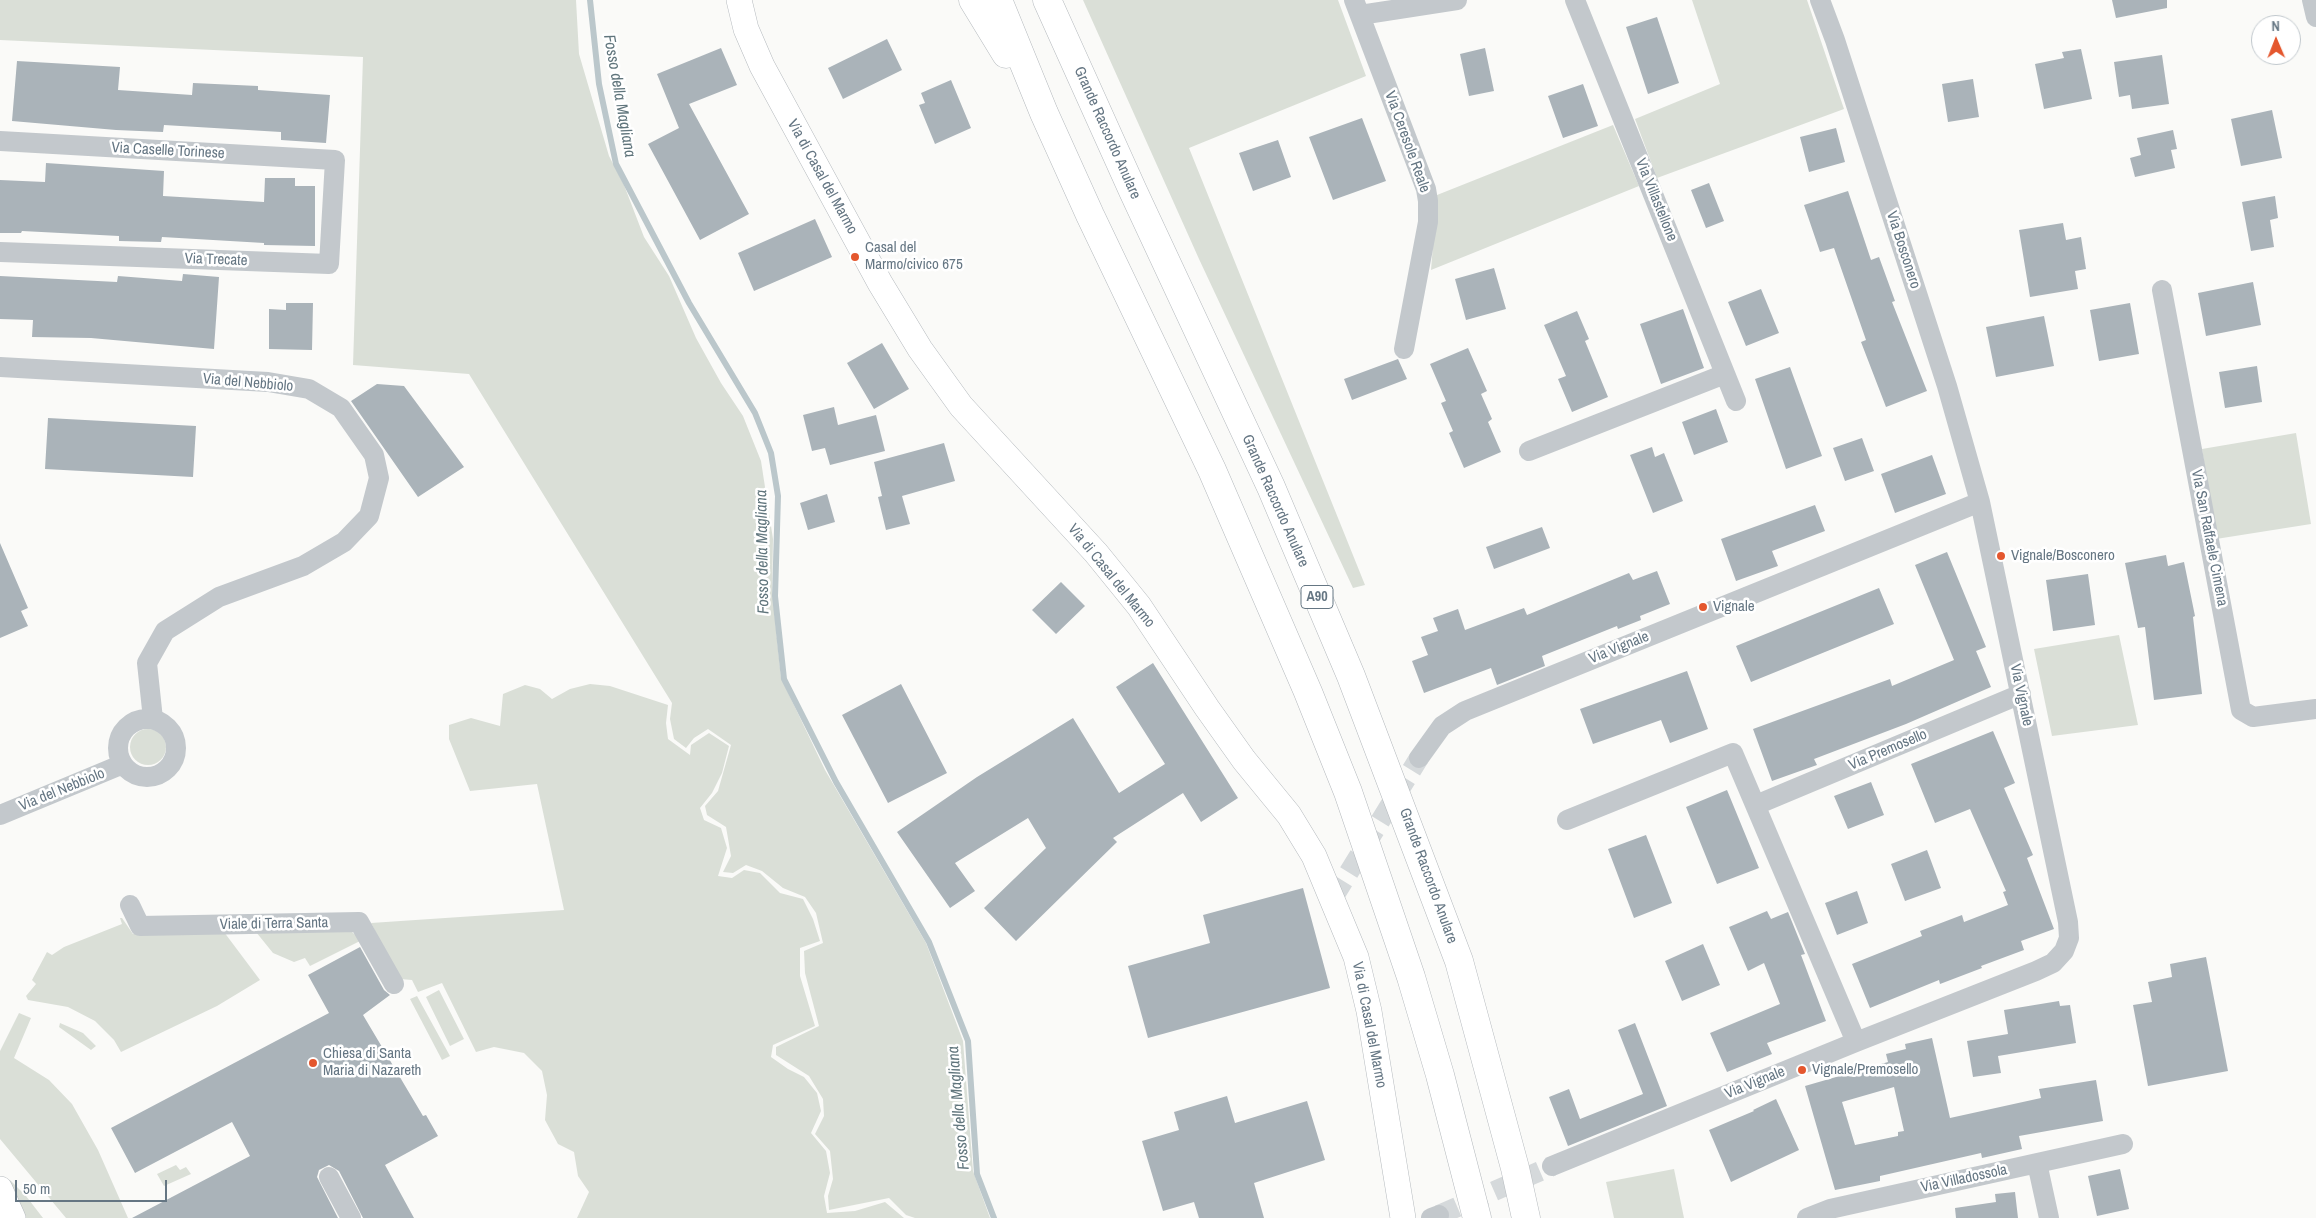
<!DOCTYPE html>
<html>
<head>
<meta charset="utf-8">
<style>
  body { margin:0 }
  #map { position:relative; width:2316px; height:1218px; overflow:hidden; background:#fafaf8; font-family:"Archivo Narrow",sans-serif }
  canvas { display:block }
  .north { position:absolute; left:2251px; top:15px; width:50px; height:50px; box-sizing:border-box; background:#fff; border:1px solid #c1c8cd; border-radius:50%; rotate:359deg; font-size:14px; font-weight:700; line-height:20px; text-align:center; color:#657683 }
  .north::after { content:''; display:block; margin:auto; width:18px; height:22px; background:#e4572e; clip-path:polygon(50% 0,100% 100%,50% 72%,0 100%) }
  .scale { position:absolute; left:15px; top:1180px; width:152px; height:22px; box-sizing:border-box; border:2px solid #657683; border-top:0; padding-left:6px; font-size:15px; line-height:18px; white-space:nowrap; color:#657683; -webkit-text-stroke:4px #fff; paint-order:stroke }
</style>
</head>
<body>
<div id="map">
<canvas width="2316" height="1218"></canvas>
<div class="north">N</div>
<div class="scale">50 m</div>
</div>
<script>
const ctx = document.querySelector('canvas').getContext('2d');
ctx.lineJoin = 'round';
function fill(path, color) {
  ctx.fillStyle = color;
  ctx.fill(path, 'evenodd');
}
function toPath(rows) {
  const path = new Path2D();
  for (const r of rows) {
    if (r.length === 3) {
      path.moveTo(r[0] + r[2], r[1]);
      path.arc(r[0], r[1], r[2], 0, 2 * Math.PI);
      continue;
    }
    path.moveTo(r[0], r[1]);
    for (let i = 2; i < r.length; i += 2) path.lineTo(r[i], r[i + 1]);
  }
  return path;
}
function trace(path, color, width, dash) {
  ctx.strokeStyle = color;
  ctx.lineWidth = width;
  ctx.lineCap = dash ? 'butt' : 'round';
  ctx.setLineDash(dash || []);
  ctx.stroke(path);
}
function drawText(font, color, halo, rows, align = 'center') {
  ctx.font = font + ' "Archivo Narrow",sans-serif';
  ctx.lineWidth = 5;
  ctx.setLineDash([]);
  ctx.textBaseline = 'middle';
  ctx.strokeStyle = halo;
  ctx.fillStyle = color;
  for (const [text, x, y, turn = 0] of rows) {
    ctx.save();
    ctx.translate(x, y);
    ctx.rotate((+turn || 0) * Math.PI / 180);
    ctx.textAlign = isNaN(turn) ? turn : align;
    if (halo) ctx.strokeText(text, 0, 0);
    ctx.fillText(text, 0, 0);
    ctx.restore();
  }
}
fill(toPath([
  [0,0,576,0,579,54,609,156,624,185,644,237,669,276,696,338,721,383,743,416,761,461,773,539,772,590,781,678,825,770,926,943,963,1041,973,1171,990,1218,915,1218,906,1215,889,1198,829,1210,828,1196,833,1179,830,1151,815,1134,824,1116,823,1099,809,1076,776,1055,776,1047,819,1026,805,973,804,951,823,943,816,913,805,897,783,888,762,871,746,865,733,873,723,872,731,856,726,827,707,815,705,806,718,791,731,745,708,729,694,738,686,748,674,739,670,719,672,703,469,374,353,365,363,57,0,40],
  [1083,0,1338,0,1366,76,1189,148,1365,585,1353,588,1199,259],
  [1692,0,1807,0,1844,109,1657,178,1635,119,1720,84],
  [1613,125,1639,186,1431,270,1437,195],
  [2296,433,2311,524,2216,539,2202,449],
  [2119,635,2138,725,2052,736,2034,649],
  [590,684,610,686,668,705,666,723,668,739,690,755,691,745,709,733,729,746,722,773,712,793,700,808,704,820,721,828,727,848,718,876,732,878,744,870,760,873,780,893,803,899,813,919,820,941,800,948,800,976,815,1026,773,1045,771,1057,788,1069,804,1077,817,1093,821,1111,811,1133,826,1151,830,1173,824,1196,827,1213,855,1211,885,1202,904,1218,577,1218,589,1192,578,1176,574,1152,558,1144,545,1120,547,1095,542,1071,524,1053,494,1047,476,1052,442,983,418,992,412,980,400,979,371,923,564,910,537,784,470,791,449,739,449,725,471,718,500,726,503,694,525,685,540,689,552,699,570,689],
  [148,747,18],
  [120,918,122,918,133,934,224,932,260,980,217,1006,121,1052,114,1040,95,1021,68,1007,28,1000,26,996,36,984,32,980,47,952,52,955,64,947,122,924],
  [348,929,362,940,310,966,305,958,294,962,273,953,256,932],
  [439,990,464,1039,450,1046,426,997],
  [417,996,450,1056,442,1060,410,999],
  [19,1013,31,1018,14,1058,49,1080,72,1104,98,1150,128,1218,66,1218,0,1139,0,1051],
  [60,1023,83,1033,96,1046,91,1050,59,1027],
  [176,1165,180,1170,186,1167,191,1174,164,1186,157,1174],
  [1674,1169,1684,1218,1614,1218,1606,1182],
  [10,1180,26,1196,43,1218,20,1218]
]), '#dadfd7');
trace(toPath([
  [590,0,599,84,616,164,689,303,755,413,771,453,778,496,775,596,784,679,836,782,929,942,968,1041,977,1174,994,1218]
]), '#bbc7cb', 6);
fill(toPath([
  [2112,0,2167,0,2167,8,2116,18],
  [1657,17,1679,83,1648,94,1626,27],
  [887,39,902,70,843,99,828,68],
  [721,48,737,85,689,104,749,214,700,240,648,144,679,128,657,74],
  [1485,48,1494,91,1469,96,1460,54],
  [2081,49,2092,99,2044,109,2035,64,2064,58,2062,52],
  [2162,55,2169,104,2132,109,2130,95,2119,97,2114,62],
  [17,61,120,67,118,90,192,95,193,83,258,86,258,90,330,95,326,143,281,140,281,132,164,125,163,132,116,130,12,121],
  [1973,79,1979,117,1948,122,1942,84],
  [951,80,971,128,935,144,919,105,925,103,921,93],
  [1583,84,1598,126,1563,138,1548,96],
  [2272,110,2282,158,2241,166,2231,119],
  [1362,118,1386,181,1333,200,1309,137],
  [1836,128,1845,162,1809,172,1800,137],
  [2173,130,2177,149,2171,150,2175,168,2135,177,2130,158,2141,155,2137,138],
  [1278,140,1291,177,1253,191,1239,153],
  [46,163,164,171,163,196,264,202,265,178,295,178,295,186,315,186,315,246,264,245,264,243,162,237,161,242,119,241,119,236,22,231,21,233,0,233,0,180,45,182],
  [1709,183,1724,221,1706,228,1691,190],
  [1848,191,1871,260,1879,257,1895,301,1892,302,1927,391,1886,407,1861,342,1866,340,1834,248,1820,252,1804,205],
  [2275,196,2278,218,2270,220,2274,247,2251,251,2242,202],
  [815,219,832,257,754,291,738,253],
  [2063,223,2066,240,2081,237,2086,269,2075,271,2078,289,2030,297,2019,230],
  [1494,268,1506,309,1466,320,1455,279],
  [183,274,219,277,214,349,91,338,32,337,33,320,0,319,0,276,117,282,118,276,182,281],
  [2253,282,2261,325,2206,336,2198,293],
  [1761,289,1779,333,1746,346,1728,302],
  [286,303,313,303,312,350,269,349,269,309,286,310],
  [2130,303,2139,354,2099,361,2090,310],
  [1683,309,1704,368,1661,384,1640,324],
  [1577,311,1589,339,1585,341,1608,397,1572,412,1558,379,1566,376,1544,325],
  [2044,316,2054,366,1996,377,1986,327],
  [882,343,909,389,874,409,847,363],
  [1468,348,1487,391,1481,394,1492,419,1488,422,1501,452,1464,468,1449,433,1453,431,1441,403,1446,401,1430,364],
  [1398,359,1407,379,1352,400,1344,379],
  [2257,366,2262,402,2225,408,2219,372],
  [1790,367,1822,456,1786,469,1755,379],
  [377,384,404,386,464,467,418,497,351,401],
  [834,407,838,425,876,415,885,451,830,465,825,448,812,451,803,415],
  [1716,409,1728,442,1694,455,1682,422],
  [48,418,196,426,193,477,45,469],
  [1862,438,1874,471,1845,481,1833,448],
  [944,443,955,481,902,496,910,524,886,530,878,497,882,496,874,462],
  [1652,447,1655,457,1664,453,1683,501,1653,513,1630,455],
  [1932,455,1946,494,1895,513,1881,474],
  [827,494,835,522,808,530,800,503],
  [1815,505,1825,531,1772,551,1778,566,1736,581,1721,539],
  [1542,527,1550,548,1494,569,1486,547],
  [0,543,28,608,21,611,28,626,0,638],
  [1947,552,1986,647,1976,651,1991,687,1906,724,1814,759,1817,765,1772,781,1753,729,1890,679,1892,686,1954,660,1915,565],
  [2166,555,2168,566,2184,562,2195,616,2193,617,2202,694,2154,700,2145,627,2138,628,2125,563],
  [1657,571,1670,604,1640,616,1641,620,1618,629,1617,626,1542,656,1545,666,1497,685,1491,668,1424,693,1412,661,1428,655,1421,637,1438,631,1433,618,1458,609,1465,630,1524,608,1527,615,1629,573,1633,580],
  [2088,574,2095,625,2053,631,2046,580],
  [1061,582,1085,606,1056,634,1032,610],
  [1879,588,1894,624,1751,682,1736,646],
  [1153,663,1238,798,1201,822,1183,793,1113,838,1117,842,1016,941,984,908,1046,848,1028,818,955,863,975,891,950,908,897,832,977,777,1073,718,1119,793,1165,764,1116,687],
  [1687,671,1708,729,1670,743,1661,720,1593,744,1580,709],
  [901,684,947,773,888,803,842,715],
  [1993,731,2015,783,2004,788,2033,855,2027,858,2054,929,2021,941,2024,950,1981,966,1982,968,1940,984,1939,980,1870,1008,1852,964,1922,936,1920,931,1962,915,1964,922,2008,905,2003,892,2006,891,1970,809,1935,823,1911,764],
  [1871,782,1884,815,1848,829,1834,796],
  [1727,790,1759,868,1717,884,1686,807],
  [1646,835,1672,903,1634,918,1608,849],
  [1927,850,1941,888,1905,901,1891,864],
  [1303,888,1330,988,1148,1038,1128,966,1210,943,1203,915],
  [1857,891,1868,923,1837,935,1825,903],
  [1767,911,1771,919,1788,912,1805,954,1801,955,1826,1021,1767,1043,1772,1054,1727,1072,1710,1033,1780,1004,1764,963,1748,971,1729,927],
  [1703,944,1720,985,1682,1001,1665,961],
  [360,947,384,990,390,995,363,1015,423,1116,426,1115,438,1136,385,1165,414,1218,363,1218,339,1171,329,1165,319,1170,317,1177,338,1218,132,1218,250,1156,232,1122,135,1173,111,1128,329,1013,308,975],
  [2206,957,2228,1071,2148,1086,2133,1005,2152,1002,2148,982,2172,977,2170,964],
  [2059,1001,2060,1006,2070,1005,2076,1043,1998,1056,2001,1073,1973,1077,1967,1041,2008,1034,2004,1010],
  [1635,1023,1667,1106,1568,1146,1549,1097,1569,1089,1580,1119,1643,1094,1618,1030],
  [1932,1038,1950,1118,2041,1098,2039,1089,2096,1080,2103,1121,2019,1136,2022,1149,1982,1158,1981,1153,1880,1176,1880,1181,1835,1190,1805,1086,1888,1062,1886,1054,1906,1049,1905,1044],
  [1894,1087,1904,1131,1898,1132,1898,1136,1855,1145,1842,1102],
  [1227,1096,1235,1123,1307,1101,1325,1160,1254,1183,1264,1218,1199,1218,1194,1202,1163,1211,1142,1141,1179,1130,1174,1112],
  [1776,1099,1799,1150,1731,1182,1709,1130,1754,1111,1753,1110],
  [2120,1169,2129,1209,2097,1216,2088,1176],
  [2015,1192,2018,1218,1956,1218,1955,1208,1996,1202,1995,1194]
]), '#aab3b9');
trace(toPath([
  [1333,898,1419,758],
  [1439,1215,1552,1166]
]), '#d5d9db', 20, [20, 10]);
const major = toPath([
  [739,0,746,29,762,66,880,283,920,349,961,406,1096,553,1139,606,1207,708,1244,760,1289,815,1314,856,1356,957,1369,1011,1403,1218],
  [0,1189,13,1218]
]);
const highway = toPath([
  [973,0,1006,54],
  [998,0,1044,113,1090,215,1212,470,1308,692,1348,792,1411,977,1440,1075,1477,1218],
  [1047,0,1133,191,1271,487,1351,676,1459,961,1515,1168,1526,1218]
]);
trace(major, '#b5babe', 26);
trace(highway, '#b4b9bd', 29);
trace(toPath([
  [1354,0,1426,189,1428,201,1428,222,1404,349],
  [1575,0,1736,401],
  [1820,0,1835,40,1947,386,1980,502],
  [2312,0,2316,17],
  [1360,15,1457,0],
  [0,141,335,160,329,264,0,252],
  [2162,290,2241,710,2253,717,2316,709],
  [0,367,268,382,309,389,341,408,374,455,379,478,369,516,344,542,303,566,219,597,165,631,147,663,153,719],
  [1529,451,1725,374],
  [147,748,29],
  [1419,758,1442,726,1465,711,1980,502,2068,922,2069,938,2064,951,2053,963,2036,971,1856,1042,1552,1166],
  [1756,805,2021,694],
  [0,815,123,764],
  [1567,820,1733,753,1856,1042],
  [130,905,140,926,359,922,394,984],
  [2037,1163,2049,1218],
  [329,1177,351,1218],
  [1431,1218,1439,1215],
  [1807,1218,1830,1209,2123,1144]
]), '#c3c8cc', 20);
trace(major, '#fff', 25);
trace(highway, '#fff', 28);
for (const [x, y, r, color] of [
  [855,257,5,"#e4572e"],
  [2001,556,5,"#e4572e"],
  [1703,607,5,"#e4572e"],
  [313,1063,5,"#e4572e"],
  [1802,1070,5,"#e4572e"]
]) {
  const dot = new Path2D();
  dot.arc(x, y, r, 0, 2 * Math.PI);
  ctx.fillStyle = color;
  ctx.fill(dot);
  trace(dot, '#fff', 2);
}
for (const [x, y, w] of [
  [1317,597,32]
]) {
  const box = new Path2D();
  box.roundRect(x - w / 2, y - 11.5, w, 23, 4);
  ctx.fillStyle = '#fff';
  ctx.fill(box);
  trace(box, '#657683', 1);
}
drawText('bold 14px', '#657683', null, [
  ["A90",1317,597]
]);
drawText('15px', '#657683', '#fff', [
  ["Grande Raccordo Anulare",1107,133,66],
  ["Via Ceresole Reale",1407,142,70],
  ["Via Caselle Torinese",168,151,3],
  ["Via di Casal del Marmo",822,177,61],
  ["Via Villastellone",1656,200,68],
  ["Via Bosconero",1903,250,72],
  ["Via Trecate",216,260,2],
  ["Via del Nebbiolo",248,383,5],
  ["Grande Raccordo Anulare",1275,501,66],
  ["Via San Raffaele Cimena",2209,538,79],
  ["Via di Casal del Marmo",1111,576,51],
  ["Via Vignale",1619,648,-22],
  ["Via Vignale",2021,695,78],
  ["Via Premosello",1888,750,-23],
  ["Via del Nebbiolo",62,790,-22],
  ["Grande Raccordo Anulare",1428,876,70],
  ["Viale di Terra Santa",274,924,-1],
  ["Via di Casal del Marmo",1369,1025,79],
  ["Via Vignale",1755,1083,-22],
  ["Via Villadossola",1964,1179,-12]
]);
drawText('15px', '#657683', '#fff', [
  ["Casal del",865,248],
  ["Marmo/civico 675",865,265],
  ["Vignale/Bosconero",2011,556],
  ["Vignale",1713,607],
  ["Chiesa di Santa",323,1054],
  ["Maria di Nazareth",323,1071],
  ["Vignale/Premosello",1812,1070]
], 'left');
drawText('italic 16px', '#60757c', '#fff', [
  ["Fosso della Magliana",619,96,80],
  ["Fosso della Magliana",763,552,-91],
  ["Fosso della Magliana",959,1108,-95]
]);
</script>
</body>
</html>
